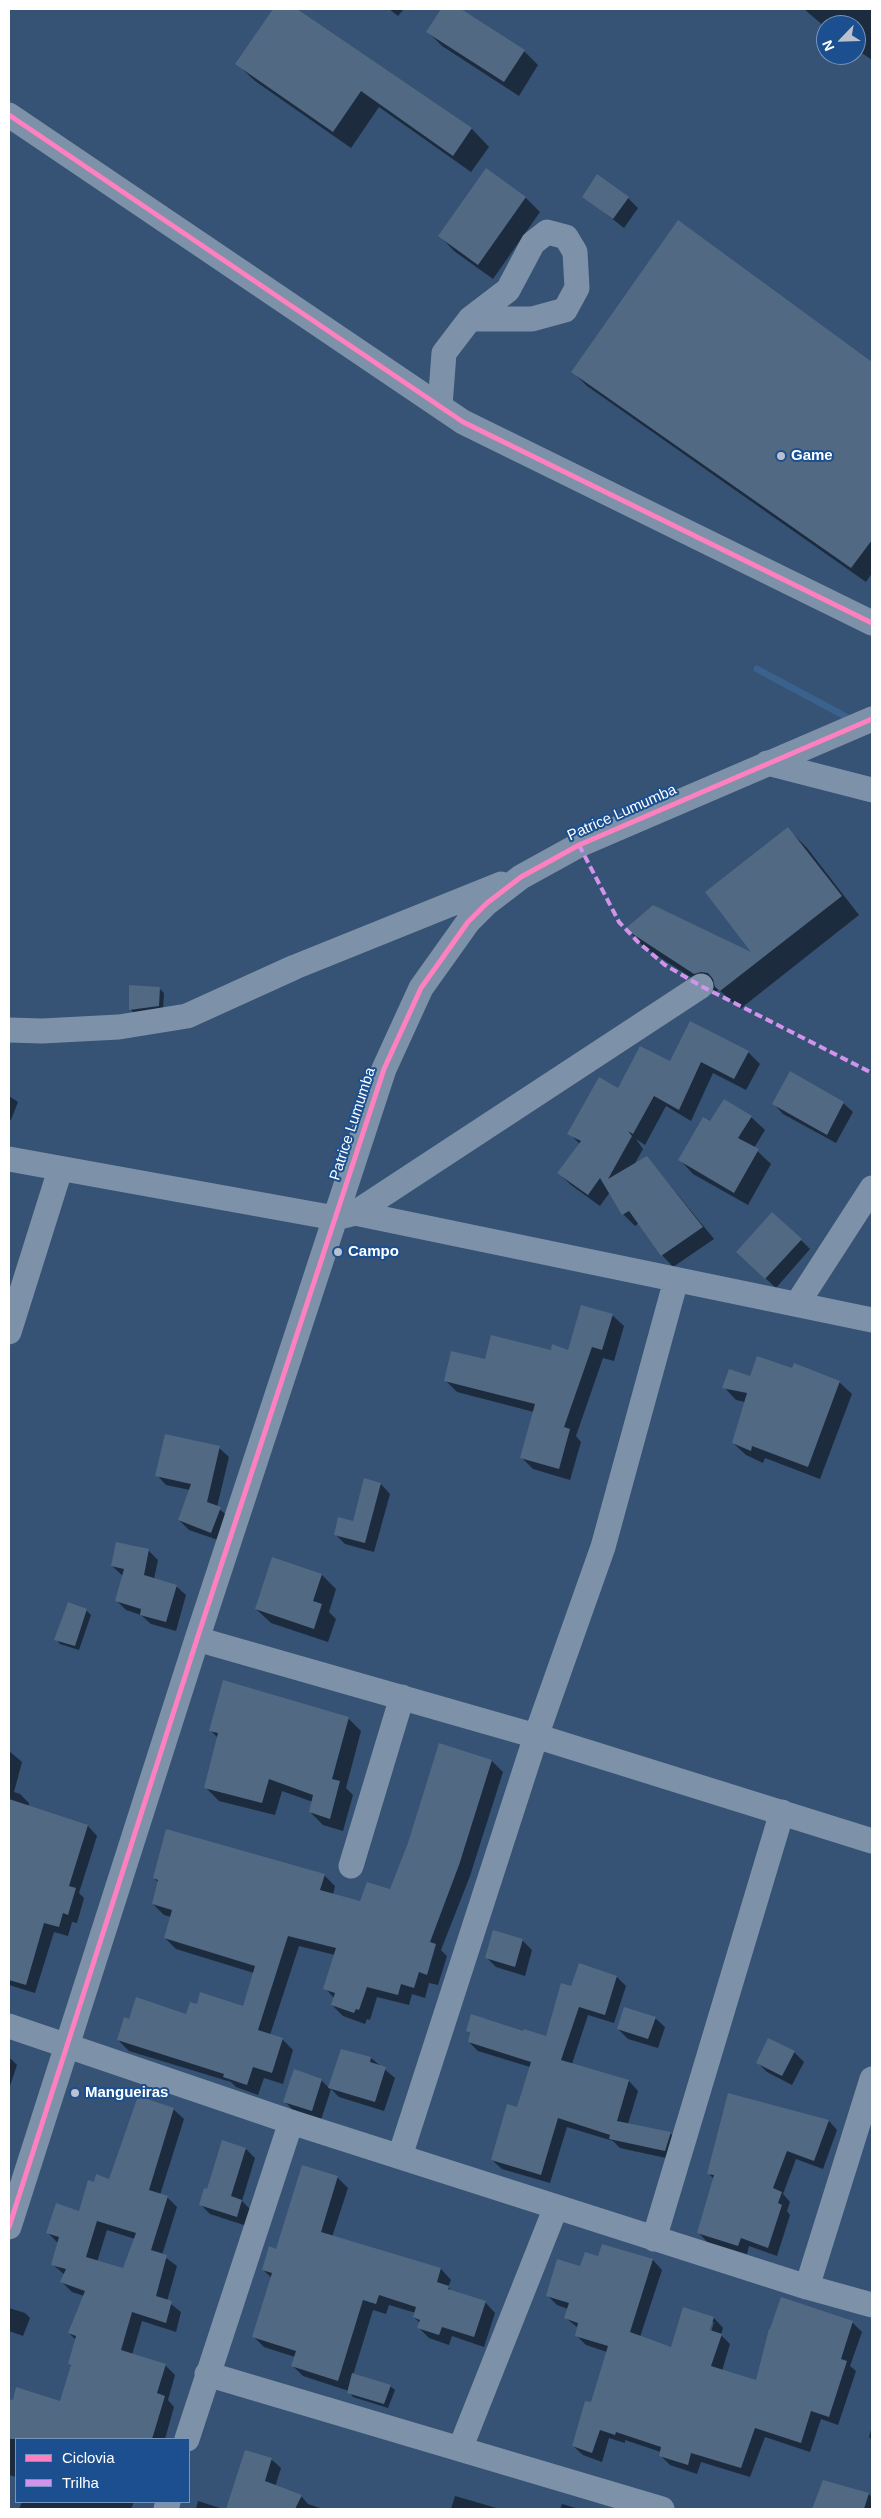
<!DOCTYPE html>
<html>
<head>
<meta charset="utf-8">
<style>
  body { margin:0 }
  #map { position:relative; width:881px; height:2518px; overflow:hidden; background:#365274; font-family:Arial,sans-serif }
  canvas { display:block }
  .frame { position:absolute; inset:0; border:10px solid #fff; pointer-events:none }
  .legend { position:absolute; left:15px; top:2438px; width:175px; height:65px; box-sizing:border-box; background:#1b4f8f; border:1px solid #7695bc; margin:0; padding:6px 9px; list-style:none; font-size:15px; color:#fff }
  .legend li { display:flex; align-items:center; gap:10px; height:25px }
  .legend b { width:25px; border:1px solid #7695bc }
  .north { position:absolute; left:816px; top:15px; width:50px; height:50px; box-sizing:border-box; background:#1b4f8f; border:1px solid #7695bc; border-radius:50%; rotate:246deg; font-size:14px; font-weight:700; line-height:20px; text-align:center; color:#fff }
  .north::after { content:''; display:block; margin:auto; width:18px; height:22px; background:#b9c2ce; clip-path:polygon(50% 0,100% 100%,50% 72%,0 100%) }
</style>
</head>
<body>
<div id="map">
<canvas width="881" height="2518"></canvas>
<div class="frame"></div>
<ul class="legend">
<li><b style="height:6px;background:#ff80c0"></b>Ciclovia</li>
<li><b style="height:6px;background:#d193ec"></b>Trilha</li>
</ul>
<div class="north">N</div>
</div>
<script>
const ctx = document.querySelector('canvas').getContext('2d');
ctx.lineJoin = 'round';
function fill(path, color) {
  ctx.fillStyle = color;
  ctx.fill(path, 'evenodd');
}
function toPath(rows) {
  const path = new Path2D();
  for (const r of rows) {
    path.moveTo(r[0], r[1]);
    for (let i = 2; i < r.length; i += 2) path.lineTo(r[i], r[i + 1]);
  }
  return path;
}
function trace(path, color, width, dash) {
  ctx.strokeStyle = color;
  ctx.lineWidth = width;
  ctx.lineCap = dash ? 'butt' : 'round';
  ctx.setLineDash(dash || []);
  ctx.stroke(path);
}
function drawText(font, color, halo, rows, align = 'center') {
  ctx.font = font + ' Arial,sans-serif';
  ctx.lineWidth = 4;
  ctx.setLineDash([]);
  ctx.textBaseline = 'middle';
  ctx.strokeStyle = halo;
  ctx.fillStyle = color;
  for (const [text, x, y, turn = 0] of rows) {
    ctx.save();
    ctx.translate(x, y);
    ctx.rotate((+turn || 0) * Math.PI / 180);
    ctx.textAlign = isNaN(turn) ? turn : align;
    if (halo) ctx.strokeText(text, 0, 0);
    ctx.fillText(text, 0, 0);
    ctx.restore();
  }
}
fill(toPath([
  [274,9,295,9,472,129,489,147,471,172,379,107,351,148,255,81,237,64],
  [389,9,404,9,398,16],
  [443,9,459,9,524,51,538,65,519,96,442,46,428,32],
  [804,9,872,9,872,60,856,49,856,25,826,25,826,28],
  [486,170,526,198,540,212,493,279,454,251,440,236],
  [583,196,628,198,638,208,624,228],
  [678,222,872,363,872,573,866,582,587,386,572,371],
  [788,829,807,848,859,915,740,1009,719,990,714,992,645,948,627,929,755,955],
  [159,988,164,993,163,1010,135,1014,130,1009],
  [748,1052,760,1064,746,1090,713,1073,691,1121,666,1106,645,1145,636,1139,643,1149,634,1165,647,1157,714,1239,673,1267,662,1255,639,1223,635,1226,623,1214,610,1192,600,1206,571,1185,559,1173,580,1144,569,1133,619,1090,670,1063],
  [9,1096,18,1102,11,1120,9,1119],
  [843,1103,853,1112,836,1143,783,1114,774,1104],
  [751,1117,765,1130,754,1148,771,1164,748,1205,693,1174,680,1160,711,1123],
  [801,1240,810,1249,776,1288,747,1261],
  [612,1315,624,1326,614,1361,603,1358,576,1436,581,1442,570,1480,533,1469,521,1457,534,1412,457,1392,445,1380,486,1361,552,1351,569,1352],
  [751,1378,839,1382,852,1394,820,1479,765,1458,763,1463,746,1455,733,1443,745,1402,736,1400,724,1387],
  [219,1448,229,1457,217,1507,230,1518,221,1541,189,1530,179,1520,190,1490,166,1485,157,1475],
  [381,1484,390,1494,374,1552,345,1544,335,1534,353,1523],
  [149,1551,158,1560,154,1579,176,1586,186,1595,176,1631,151,1624,141,1615,126,1610,116,1600,123,1576,112,1566],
  [322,1575,336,1589,329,1612,336,1619,328,1642,271,1623,256,1609],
  [86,1610,91,1615,79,1650,60,1644,56,1639],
  [348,1718,361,1731,346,1788,353,1795,343,1831,323,1825,310,1812,313,1802,282,1791,275,1815,219,1801,206,1788,218,1738,210,1730],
  [440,1744,492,1761,503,1772,470,1876,441,1950,447,1956,438,1985,429,1983,425,1998,412,1994,409,2005,377,1997,370,2020,367,2019,365,2024,343,2016,332,2005,334,1998,325,1988,335,1955,299,1946,270,2035,282,2039,293,2050,283,2084,264,2078,258,2095,236,2087,231,2082,129,2051,118,2040,130,2021,243,2007,254,1973,176,1949,165,1938,171,1917,164,1915,153,1904,159,1883,154,1878,324,1875,335,1886,333,1895,361,1903,391,1891,409,1843],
  [9,1751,22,1762,14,1792,20,1794,29,1803,28,1807,88,1826,97,1836,79,1893,84,1898,77,1923,72,1922,68,1936,54,1932,35,1993,9,1985],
  [522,1940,532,1950,525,1976,496,1967,487,1958],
  [617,1977,626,1986,614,2023,588,2015,572,2064,629,2081,638,2091,628,2124,670,2133,680,2143,675,2160,620,2148,613,2141,567,2127,550,2183,502,2169,492,2160,517,2109,530,2067,478,2051,469,2042,471,2035,467,2031,524,2033,546,2037,572,1987],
  [655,2018,665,2027,658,2048,628,2039,618,2029],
  [794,2052,804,2062,792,2085,767,2072,757,2062],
  [9,2057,17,2065,9,2089],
  [371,2058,395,2078,384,2111,339,2097,331,2089,321,2120,294,2111,284,2101,321,2080,329,2088],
  [173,2109,184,2119,160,2195,167,2197,177,2207,162,2255,177,2266,167,2301,181,2312,176,2332,142,2321,132,2355,165,2365,175,2375,168,2400,174,2407,165,2439,16,2439,16,2477,9,2475,9,2400,61,2403,72,2367,69,2364,76,2340,69,2333,84,2296,72,2292,62,2282,65,2275,52,2264,58,2243,48,2233,80,2212,94,2184,110,2180],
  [107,2230,135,2239,124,2270,97,2262],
  [829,2121,837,2130,823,2169,796,2159,783,2194,790,2202,787,2211,790,2215,777,2256,749,2246,747,2254,707,2242,699,2233,714,2179,708,2173],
  [223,2142,246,2149,255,2158,242,2201,251,2210,247,2226,210,2214,201,2205,208,2190],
  [337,2177,348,2188,332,2237,441,2269,451,2280,448,2287,453,2292,485,2302,495,2313,484,2347,452,2336,449,2345,429,2338,419,2328,420,2323,414,2317,416,2313,389,2305,386,2314,373,2310,353,2375,390,2386,395,2390,388,2408,353,2397,349,2391,303,2376,293,2366,295,2357,264,2347,254,2337,272,2278,263,2270],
  [603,2245,653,2260,662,2270,640,2337,672,2348,683,2309,714,2318,723,2328,721,2335,730,2344,722,2371,757,2382,852,2322,862,2332,850,2366,856,2371,838,2425,821,2419,810,2452,765,2437,750,2477,701,2462,697,2474,670,2465,660,2455,661,2452,625,2440,625,2443,609,2438,602,2462,583,2455,573,2446,592,2404,607,2352,586,2345,576,2335,578,2328,566,2318,568,2309,557,2305,548,2296,581,2268,599,2258],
  [711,2322,714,2322,710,2336,707,2336],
  [9,2308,25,2313,30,2318,23,2336,9,2331],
  [872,2426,872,2440,869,2437],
  [246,2451,271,2459,281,2468,275,2487,301,2496,308,2504,323,2509,228,2509],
  [824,2481,869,2494,872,2498,872,2509,814,2509],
  [455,2496,500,2509,451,2509],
  [198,2501,223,2509,196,2509],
  [22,2502,134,2502,131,2509,19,2509],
  [562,2504,579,2509,560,2509]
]), '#0007');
trace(toPath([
  [757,669,854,721]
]), '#3b618d', 7);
fill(toPath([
  [273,9,297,9,472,128,453,156,361,91,333,132,235,64],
  [441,9,461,9,525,50,504,82,426,32],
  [486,168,526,197,478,265,438,236],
  [597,174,629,197,613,219,582,197],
  [678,220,872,362,872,540,851,568,571,372],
  [788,827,842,896,720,991,715,987,713,979,708,973,701,972,694,974,625,929,653,905,751,952,705,892],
  [129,985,160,987,159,1006,129,1010],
  [690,1021,749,1051,734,1079,701,1062,679,1110,654,1096,633,1134,628,1131,632,1136,608,1179,647,1156,703,1227,661,1256,629,1211,622,1215,600,1178,588,1195,557,1173,581,1141,567,1134,599,1077,618,1088,640,1046,670,1061],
  [790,1071,844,1102,827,1135,772,1104],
  [724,1099,752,1116,738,1138,759,1149,734,1193,678,1160,703,1117,710,1121],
  [772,1212,802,1239,765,1279,736,1252],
  [581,1305,613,1314,602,1350,592,1347,564,1427,570,1429,559,1469,520,1458,535,1404,444,1381,451,1351,485,1359,491,1335,551,1350,552,1344,568,1350],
  [757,1356,792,1368,794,1363,840,1381,808,1467,752,1446,751,1451,732,1443,747,1393,722,1388,729,1369,750,1376],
  [165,1434,220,1446,207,1502,221,1507,211,1533,178,1520,191,1484,155,1476],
  [364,1478,381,1483,365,1543,334,1535,338,1517,353,1521],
  [116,1542,149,1549,144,1575,177,1585,166,1622,140,1615,141,1609,115,1601,124,1569,111,1566],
  [272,1557,322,1574,313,1601,322,1604,314,1629,255,1609],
  [68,1602,87,1609,75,1646,54,1640],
  [223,1680,349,1717,332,1779,340,1781,330,1819,309,1812,313,1795,269,1779,262,1803,204,1788,218,1733,209,1731],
  [439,1743,492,1760,459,1865,430,1942,436,1944,427,1975,419,1972,414,1988,401,1984,398,1995,367,1987,359,2010,356,2009,354,2013,331,2005,335,1993,323,1989,336,1948,288,1936,258,2030,283,2038,272,2073,253,2067,247,2085,223,2077,224,2074,117,2040,124,2017,129,2019,136,1997,186,2014,190,2002,197,2004,200,1992,243,2006,255,1966,164,1938,172,1910,152,1904,158,1880,153,1878,166,1829,325,1874,320,1890,360,1901,367,1882,390,1889,408,1843],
  [9,1799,88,1825,69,1886,76,1888,68,1915,63,1913,59,1927,44,1923,26,1985,9,1980],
  [493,1930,523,1939,515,1967,485,1958],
  [579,1963,617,1976,605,2015,579,2007,561,2060,629,2080,617,2121,671,2132,665,2151,609,2139,610,2135,558,2118,541,2175,491,2160,507,2104,517,2107,531,2062,468,2042,470,2033,466,2031,471,2014,523,2031,524,2029,546,2036,561,1983,571,1986],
  [624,2007,656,2017,648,2039,617,2029],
  [768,2038,795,2051,782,2076,756,2063],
  [341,2049,371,2057,370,2062,386,2067,375,2102,328,2088],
  [294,2069,322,2079,312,2111,283,2102],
  [728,2093,829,2120,814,2161,787,2151,773,2188,782,2192,778,2203,782,2205,768,2248,741,2238,738,2246,697,2233,714,2175,707,2174],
  [138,2096,174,2108,149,2190,168,2196,151,2250,167,2255,156,2296,172,2301,166,2323,132,2312,121,2350,166,2364,157,2393,165,2396,152,2439,9,2439,9,2399,13,2400,16,2387,60,2401,71,2365,68,2364,76,2336,68,2333,85,2291,60,2282,66,2269,51,2265,59,2237,46,2233,56,2203,79,2211,88,2180,94,2182,96,2174,109,2179],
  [97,2221,136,2233,123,2268,86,2257],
  [222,2140,246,2148,231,2196,242,2200,237,2217,199,2205,204,2188,207,2189],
  [302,2165,338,2176,321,2232,441,2268,437,2282,449,2286,448,2289,486,2301,474,2337,442,2327,439,2335,417,2328,420,2320,413,2317,416,2307,379,2295,376,2304,363,2300,338,2381,291,2366,296,2351,252,2337,272,2273,262,2270,269,2246,276,2249],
  [602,2244,653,2259,630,2332,671,2347,683,2307,714,2317,710,2330,722,2334,711,2366,756,2380,769,2329,770,2329,781,2297,853,2321,841,2359,847,2361,829,2417,811,2411,801,2443,755,2428,741,2468,691,2453,688,2465,659,2456,661,2447,616,2432,615,2435,600,2430,592,2453,572,2446,585,2401,591,2402,608,2346,575,2336,578,2323,564,2318,569,2303,546,2296,557,2259,580,2266,585,2252,598,2256],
  [352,2373,391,2385,384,2404,347,2393],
  [245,2450,272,2458,265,2481,302,2495,295,2509,226,2509],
  [823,2480,869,2493,864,2509,812,2509]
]), '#526984');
trace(toPath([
  [9,115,463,422,872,623],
  [440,406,444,353,470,319,532,319,565,310,577,288,575,252,566,237,547,232,533,243,508,290,470,319],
  [767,763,872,790],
  [9,1030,42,1031,119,1027,187,1016,295,967,501,884],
  [9,1159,335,1218,355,1213,872,1320],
  [355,1213,701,986],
  [797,1304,872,1188],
  [9,1332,60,1170],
  [197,1639,536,1736,872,1841],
  [351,1866,402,1697],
  [9,2026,291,2122,807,2287,872,2305],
  [400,2156,536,1736,603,1547,676,1280],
  [9,2227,197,1639,384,1069,421,988,468,922,487,903,521,877,579,845,872,719],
  [654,2239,782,1812],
  [807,2287,872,2079],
  [207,2374,662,2509],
  [187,2439,291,2122],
  [460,2449,556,2207],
  [166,2509,168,2502]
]), '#7d92a8', 25);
trace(toPath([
  [579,845,619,922,638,942,665,965,701,986,872,1073]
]), '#d193ec', 4, [8, 4]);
trace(toPath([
  [9,115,463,422,872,623],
  [9,2227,197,1639,384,1069,421,988,468,922,487,903,521,877,579,845,872,719]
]), '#ff80c0', 5);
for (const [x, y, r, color] of [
  [781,456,5,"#b9c2ce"],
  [338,1252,5,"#b9c2ce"],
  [75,2093,5,"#b9c2ce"]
]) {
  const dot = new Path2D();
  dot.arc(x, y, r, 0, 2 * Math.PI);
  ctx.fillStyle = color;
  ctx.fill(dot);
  trace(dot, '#1b4f8f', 2);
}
drawText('bold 15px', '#fff', '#1b4f8f', [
  ["Game",791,456],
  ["Campo",348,1252],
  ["Mangueiras",85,2093]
], 'left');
drawText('15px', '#fff', '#1b4f8f', [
  ["Patrice Lumumba",622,813,-24],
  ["Patrice Lumumba",353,1124,-72]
]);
</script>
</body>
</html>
